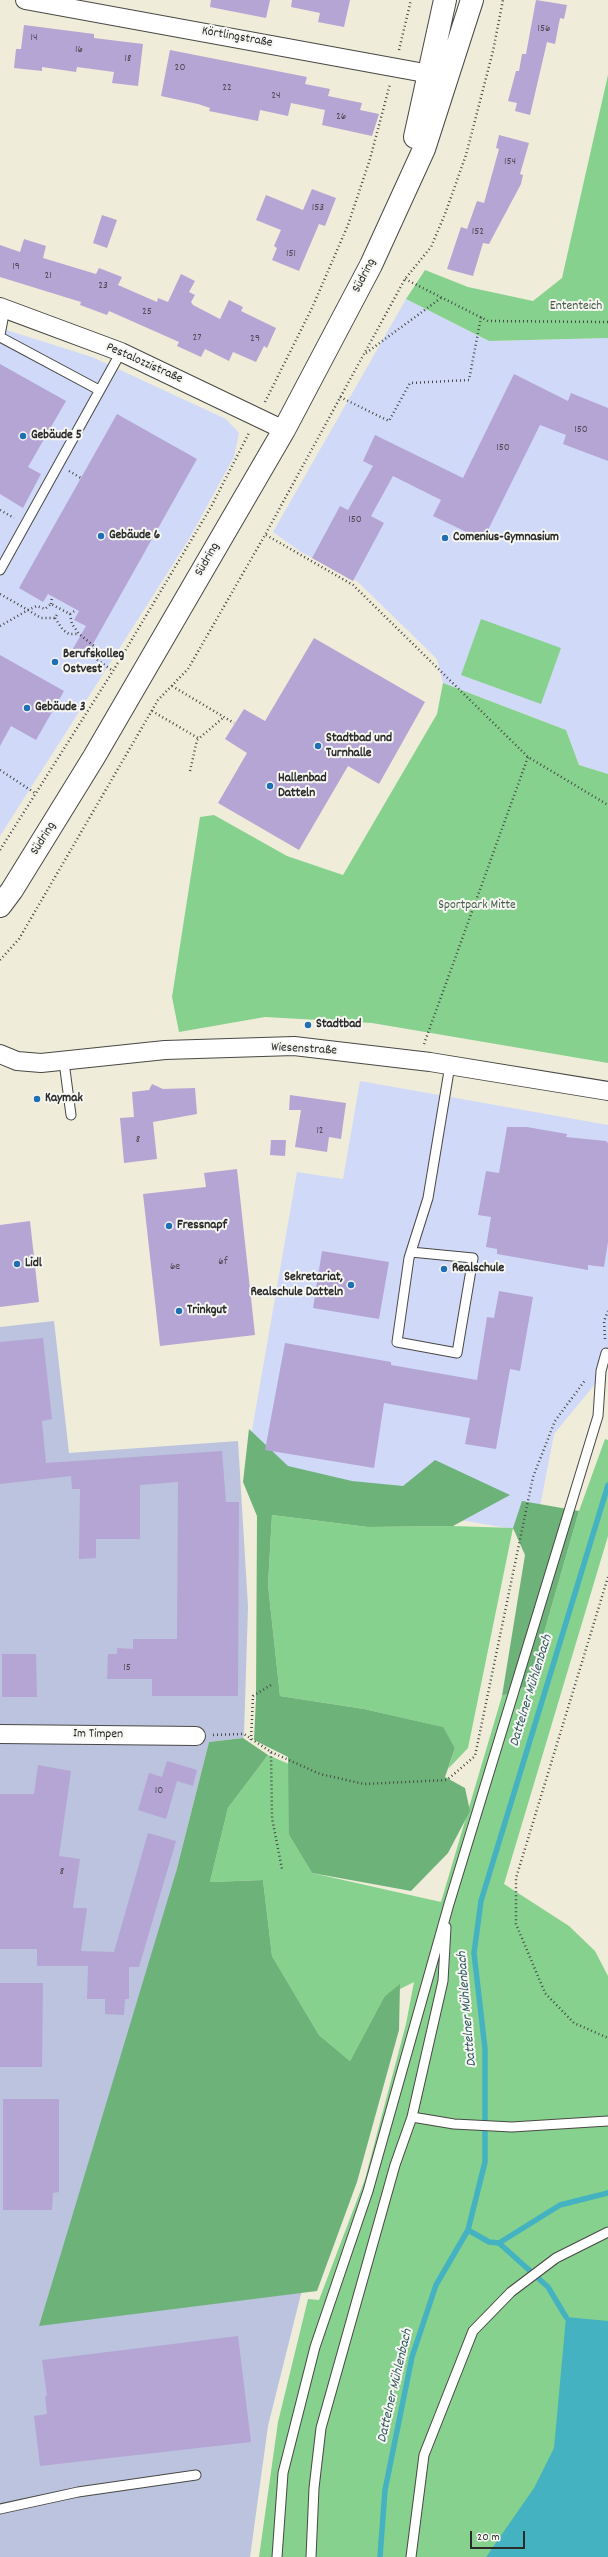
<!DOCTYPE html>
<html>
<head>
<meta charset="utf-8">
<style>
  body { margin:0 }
  #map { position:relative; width:608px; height:2557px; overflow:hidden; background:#efecd9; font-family:Dekko,sans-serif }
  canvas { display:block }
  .scale { position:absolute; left:470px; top:2531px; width:55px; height:18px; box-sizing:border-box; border:2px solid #2b2b2b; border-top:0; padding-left:5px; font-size:12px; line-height:14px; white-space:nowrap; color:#2b2b2b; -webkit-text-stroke:3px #f6f6f2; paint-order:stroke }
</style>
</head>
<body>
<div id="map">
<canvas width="608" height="2557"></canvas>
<div class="scale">20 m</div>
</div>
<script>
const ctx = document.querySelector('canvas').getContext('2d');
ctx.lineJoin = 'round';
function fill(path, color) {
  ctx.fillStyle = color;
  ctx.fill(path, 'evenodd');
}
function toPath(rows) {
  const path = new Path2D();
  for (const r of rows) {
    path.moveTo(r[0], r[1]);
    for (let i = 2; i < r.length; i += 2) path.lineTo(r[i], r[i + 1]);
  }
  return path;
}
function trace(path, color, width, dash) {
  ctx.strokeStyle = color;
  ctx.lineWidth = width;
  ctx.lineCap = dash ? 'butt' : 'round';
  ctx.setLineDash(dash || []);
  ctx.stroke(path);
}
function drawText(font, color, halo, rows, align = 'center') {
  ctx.font = font + ' Dekko,sans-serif';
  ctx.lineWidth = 4;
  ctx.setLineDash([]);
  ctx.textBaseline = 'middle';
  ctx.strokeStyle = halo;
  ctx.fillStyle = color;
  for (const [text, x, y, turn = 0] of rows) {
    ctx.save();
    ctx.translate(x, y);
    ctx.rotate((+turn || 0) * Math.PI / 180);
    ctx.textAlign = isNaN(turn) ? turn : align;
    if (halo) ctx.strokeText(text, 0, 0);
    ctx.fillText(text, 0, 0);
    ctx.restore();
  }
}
fill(toPath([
  [406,299,489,341,608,338,608,774,579,765,566,730,443,683,437,659,357,581,301,552,273,532],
  [0,328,92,357,226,419,239,433,234,457,189,539,0,836],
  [360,1081,608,1125,608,1358,605,1372,554,1434,535,1533,243,1482,297,1172,343,1179]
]), '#d1d9f9');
fill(toPath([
  [54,1321,69,1453,238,1441,248,1607,244,1734,243,1738,209,1742,176,1872,302,2290,268,2426,250,2557,0,2557,0,1327]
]), '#bbc3de');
fill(toPath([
  [608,75,608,338,489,341,406,299,425,270,468,287,533,301,562,278],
  [481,619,561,648,541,704,461,675],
  [443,683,566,730,579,765,608,774,608,1063,372,1023,265,1017,179,1032,172,997,200,817,214,815,287,856,343,875,437,714],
  [605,1439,608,1440,608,1536,504,1884,569,1926,595,1951,608,1976,608,2557,259,2557,278,2422,308,2299,319,2300,365,2179,406,2024,414,1982,384,1997,350,2061,319,2035,272,1956,263,1880,210,1882,228,1808,268,1755,289,1764,289,1835,312,1873,441,1902,502,1696,529,1685,579,1511],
  [272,1515,368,1527,453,1526,513,1528,468,1748,448,1769,455,1748,442,1727,364,1709,280,1696,268,1585]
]), '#87d18e');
fill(toPath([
  [249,1429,288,1466,352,1481,403,1486,435,1460,510,1495,453,1526,368,1527,272,1515,268,1585,280,1696,364,1709,443,1727,455,1748,445,1777,465,1788,470,1811,448,1853,411,1891,312,1873,289,1835,288,1757,254,1740,256,1699,257,1516,243,1482],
  [522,1501,579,1511,529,1685,502,1696,525,1555,513,1528],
  [243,1738,268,1755,228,1808,210,1882,263,1880,272,1956,319,2035,350,2061,384,1997,400,1984,399,2030,357,2182,317,2291,39,2326,176,1872,209,1742]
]), '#6db379');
fill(toPath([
  [566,2317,608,2321,608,2557,486,2557,534,2488,554,2448]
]), '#45b2c1');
trace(toPath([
  [468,2230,489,2242,499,2243,560,2205,608,2193],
  [499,2243,548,2287,566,2317],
  [380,2557,385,2490,412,2357,436,2285,468,2230,485,2162,485,2049,474,1953,481,1901,608,1485]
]), '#45b2c1', 5.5);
fill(toPath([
  [211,0,270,0,266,18,210,7],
  [292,0,350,0,344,27,318,22,320,13,291,7],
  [536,0,567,5,564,19,560,18,555,44,547,42,530,115,515,111,517,103,508,101,516,71,519,71,522,54,526,54],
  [24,25,94,34,94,38,143,44,138,86,112,83,114,72,77,67,76,72,42,67,42,71,14,68,16,49,21,49],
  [170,50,307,77,305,84,330,89,328,96,362,103,360,110,379,114,372,136,322,125,325,110,291,103,288,116,260,110,258,121,209,111,210,108,198,104,161,96],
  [499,135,529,143,520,174,523,175,521,184,489,244,483,243,473,276,447,269,461,227,467,229,477,201,484,203,499,149,496,148],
  [312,189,336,198,325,226,319,224,299,271,272,260,277,248,274,246,281,230,256,220,266,195,303,210],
  [102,215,117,220,107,248,93,243],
  [24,239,46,246,43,258,96,274,99,268,122,277,118,285,157,302,158,298,168,302,181,274,195,281,189,292,195,295,191,302,193,305,220,319,229,300,243,307,241,311,276,328,267,348,264,346,256,362,233,352,229,361,205,349,201,357,177,346,179,342,109,311,107,315,80,305,81,302,0,277,0,245,20,252],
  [0,364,66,401,28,467,41,474,23,508,0,494],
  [514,374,568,401,571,393,608,408,608,461,563,444,566,435,540,425,483,540,433,516,441,500,393,476,371,516,384,523,353,581,312,558,340,506,348,510,373,466,363,461,375,435,463,478],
  [117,414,197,459,84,660,71,652,86,626,74,620,79,611,48,594,43,602,19,588],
  [314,638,425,702,379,784,348,766,299,850,218,803,247,753,225,739,244,709,265,721],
  [0,655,64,691,36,740,11,726,0,746],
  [152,1084,163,1089,195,1088,197,1114,153,1122,157,1159,124,1163,120,1118,134,1117,132,1092,149,1090],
  [290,1095,346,1103,341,1139,329,1137,327,1152,295,1147,301,1110,289,1110],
  [507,1127,527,1127,567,1134,566,1137,606,1141,608,1143,608,1242,604,1267,588,1265,588,1270,497,1254,497,1249,486,1247,491,1217,478,1215,486,1171,499,1173],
  [271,1140,286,1140,285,1156,270,1155],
  [237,1169,255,1335,160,1346,143,1194,206,1187,204,1173],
  [30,1221,39,1302,0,1307,0,1225],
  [322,1251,389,1262,379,1319,313,1308],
  [499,1291,533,1297,520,1371,510,1369,496,1449,465,1444,470,1418,384,1403,374,1468,265,1450,285,1343,391,1362,391,1365,477,1380,487,1317,494,1318],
  [43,1338,52,1419,42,1421,46,1463,222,1451,226,1502,239,1502,238,1696,152,1696,152,1679,107,1679,108,1654,117,1654,117,1648,133,1649,133,1639,177,1639,178,1482,140,1485,140,1539,96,1539,96,1558,79,1559,80,1489,72,1489,71,1476,0,1484,0,1342],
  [2,1654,36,1654,37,1697,2,1697],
  [167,1761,197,1770,193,1786,177,1781,166,1819,138,1810,149,1773,162,1777],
  [38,1765,71,1771,59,1856,80,1859,73,1908,87,1908,81,1951,114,1952,148,1833,176,1841,139,1967,129,1967,129,1999,125,1999,124,2015,105,2014,105,1999,87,1999,88,1966,37,1966,37,1949,0,1949,0,1794,34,1794],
  [0,1983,43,1983,42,2067,0,2067],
  [3,2099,59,2099,59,2192,53,2193,52,2210,3,2210],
  [238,2336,251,2442,40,2466,34,2416,47,2414,45,2396,47,2396,42,2360]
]), '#b5a5d4');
const lane = toPath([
  [0,335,5,309],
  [0,337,99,390],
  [0,570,121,352],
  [64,1062,71,1115],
  [411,1252,473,1258,457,1353,397,1342,409,1258,428,1198,450,1065],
  [446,1927,443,1981,412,2117,454,2124,512,2127,608,2121],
  [0,2509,78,2492,196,2475],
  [277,2557,283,2473,315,2347,368,2191,449,1904,598,1416,601,1371,606,1353],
  [311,2557,314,2488,321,2428,395,2165,412,2117],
  [411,2557,424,2455,473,2331,511,2292,556,2258,608,2232]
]);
const street = toPath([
  [25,0,441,76],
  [0,307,121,352,284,430],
  [0,1054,17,1061,41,1063,165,1050,294,1046,430,1062,608,1091],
  [0,1734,196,1736]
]);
const primary = toPath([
  [415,137,445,0],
  [0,906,12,890,94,757,284,430,371,265,424,149,472,0]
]);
trace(lane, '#484845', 11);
trace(street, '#484845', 20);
trace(primary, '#484845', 24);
trace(toPath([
  [399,50,411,0],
  [405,279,488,321,608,322],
  [366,353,441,298],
  [340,397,389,421,410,383,469,380,481,317],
  [265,402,312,308,348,225,370,159,390,84],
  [69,471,81,478],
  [0,510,14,518],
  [266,535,353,585,528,757,608,805],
  [0,594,28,610,37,606,45,609,51,604,70,614,72,624,79,634,94,646,96,659,113,671],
  [51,604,52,597],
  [70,614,76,610],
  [55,618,63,630,69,634,79,634],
  [0,626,28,610,41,618,55,618,58,613],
  [172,686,234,723],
  [152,711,198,738],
  [0,770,35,793],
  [190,771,197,740,224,717],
  [0,850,113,671,211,507,249,433],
  [0,960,19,939,158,700,188,669,265,535,405,279,431,247,445,214,466,155,493,51,503,0],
  [424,1044,528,757],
  [605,1339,604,1321,608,1311],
  [608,1577,516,1878,516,1924,545,1993,574,2023,608,2038],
  [213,1735,244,1734,271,1752,272,1818,282,1869],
  [251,1740,253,1696,271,1685],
  [271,1752,320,1774,364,1784,447,1780,475,1756,533,1477,555,1421,586,1379]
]), '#484845', 2.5, [1, 3]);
trace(lane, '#fff', 9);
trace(street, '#fff', 18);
trace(primary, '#fff', 22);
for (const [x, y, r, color] of [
  [23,436,4,"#1f6fb2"],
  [101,536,4,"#1f6fb2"],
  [445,538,4,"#1f6fb2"],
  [55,662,4,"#1f6fb2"],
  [27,708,4,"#1f6fb2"],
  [318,746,4,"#1f6fb2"],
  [270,786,4,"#1f6fb2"],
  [308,1025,4,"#1f6fb2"],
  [37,1099,4,"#1f6fb2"],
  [169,1226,4,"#1f6fb2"],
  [17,1264,4,"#1f6fb2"],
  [444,1269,4,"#1f6fb2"],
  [351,1285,4,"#1f6fb2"],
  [179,1311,4,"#1f6fb2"]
]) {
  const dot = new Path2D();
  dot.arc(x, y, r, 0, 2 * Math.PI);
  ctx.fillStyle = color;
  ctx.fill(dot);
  trace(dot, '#f6f6f2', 1.5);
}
drawText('11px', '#4e4a55', null, [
  ["156",544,29],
  ["14",34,38],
  ["16",79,50],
  ["18",128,59],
  ["20",180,68],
  ["22",227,88],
  ["24",276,96],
  ["26",341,117],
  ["154",510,162],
  ["153",318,208],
  ["152",478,232],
  ["151",291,254],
  ["19",16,267],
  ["21",48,276],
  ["23",103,286],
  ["25",147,312],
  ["27",197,338],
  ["29",255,339],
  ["150",581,430],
  ["150",503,448],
  ["150",355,520],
  ["12",320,1131],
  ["8",138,1140],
  ["6f",223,1262],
  ["6e",175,1267],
  ["15",127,1668],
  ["10",159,1791],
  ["8",62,1872]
]);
drawText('13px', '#2b2b2b', '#f6f6f2', [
  ["Körtlingstraße",237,38,10],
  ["Südring",365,276,-63],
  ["Pestalozzistraße",144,364,24],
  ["Südring",208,560,-60],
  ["Südring",44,839,-58],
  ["Wiesenstraße",304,1050,3],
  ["Im Timpen",98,1735,1]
]);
drawText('13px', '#475d49', '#f6f6f2', [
  ["Ententeich",576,307],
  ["Sportpark Mitte",477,906]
]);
drawText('bold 13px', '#2b2b2b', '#f6f6f2', [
  ["Gebäude 5",31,436],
  ["Gebäude 6",109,536],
  ["Comenius-Gymnasium",453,538],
  ["Berufskolleg",63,655],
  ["Ostvest",63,670],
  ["Gebäude 3",35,708],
  ["Stadtbad und",326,739],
  ["Turnhalle",326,754],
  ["Hallenbad",278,779],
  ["Datteln",278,794],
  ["Stadtbad",316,1025],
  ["Kaymak",45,1099],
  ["Fressnapf",177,1226],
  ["Lidl",25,1264],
  ["Realschule",452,1269],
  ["Sekretariat,",343,1278,"right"],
  ["Realschule Datteln",343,1293,"right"],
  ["Trinkgut",187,1311]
], 'left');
drawText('italic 14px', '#345a60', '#f6f6f2', [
  ["Dattelner Mühlenbach",532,1691,-73],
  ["Dattelner Mühlenbach",468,2009,-95],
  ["Dattelner Mühlenbach",396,2386,-77]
]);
</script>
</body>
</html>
